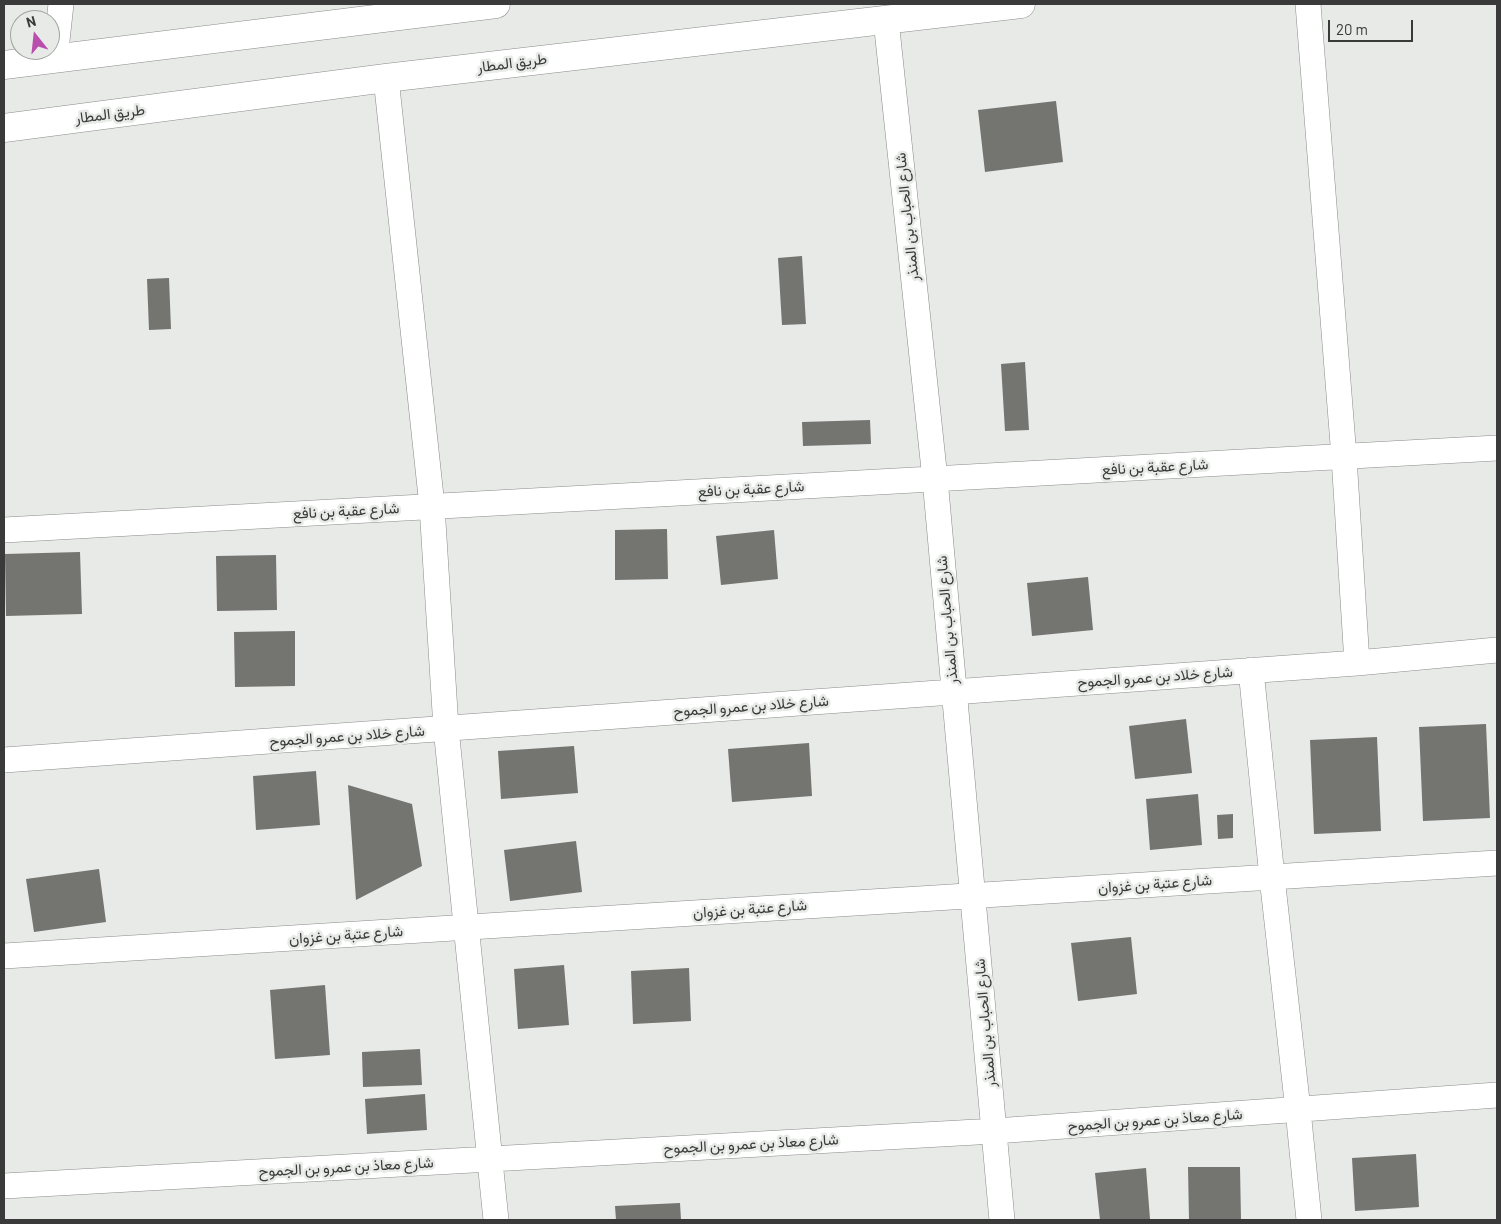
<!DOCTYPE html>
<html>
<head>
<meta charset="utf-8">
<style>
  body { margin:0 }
  #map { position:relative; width:1501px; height:1224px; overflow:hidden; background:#e7eae7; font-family:Barlow,sans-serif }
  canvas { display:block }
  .frame { position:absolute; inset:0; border:5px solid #393a39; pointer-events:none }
  .north { position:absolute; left:10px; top:10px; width:50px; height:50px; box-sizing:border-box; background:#e7eae7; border:1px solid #a1a4a1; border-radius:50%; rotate:344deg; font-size:14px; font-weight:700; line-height:20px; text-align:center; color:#393a39 }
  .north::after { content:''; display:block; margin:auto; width:18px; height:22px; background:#ba4eae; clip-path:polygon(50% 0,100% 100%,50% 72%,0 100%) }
  .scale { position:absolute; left:1328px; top:20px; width:85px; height:22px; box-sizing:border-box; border:2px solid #393a39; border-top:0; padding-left:6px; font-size:15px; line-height:18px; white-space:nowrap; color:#393a39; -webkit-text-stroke:4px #e7eae7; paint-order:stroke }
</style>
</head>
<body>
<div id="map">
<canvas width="1501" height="1224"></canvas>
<div class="frame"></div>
<div class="north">N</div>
<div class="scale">20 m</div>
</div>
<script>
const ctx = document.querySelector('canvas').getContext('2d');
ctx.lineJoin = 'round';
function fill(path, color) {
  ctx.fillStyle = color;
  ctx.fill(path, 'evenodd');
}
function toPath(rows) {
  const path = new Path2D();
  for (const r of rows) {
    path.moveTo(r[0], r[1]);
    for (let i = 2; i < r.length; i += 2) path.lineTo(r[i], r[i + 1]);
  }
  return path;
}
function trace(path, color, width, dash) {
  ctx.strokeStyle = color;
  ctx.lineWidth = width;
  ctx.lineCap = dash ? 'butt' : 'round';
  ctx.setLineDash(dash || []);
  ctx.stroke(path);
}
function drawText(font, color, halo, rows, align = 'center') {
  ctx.font = font + ' Barlow,Vazirmatn,sans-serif';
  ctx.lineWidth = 5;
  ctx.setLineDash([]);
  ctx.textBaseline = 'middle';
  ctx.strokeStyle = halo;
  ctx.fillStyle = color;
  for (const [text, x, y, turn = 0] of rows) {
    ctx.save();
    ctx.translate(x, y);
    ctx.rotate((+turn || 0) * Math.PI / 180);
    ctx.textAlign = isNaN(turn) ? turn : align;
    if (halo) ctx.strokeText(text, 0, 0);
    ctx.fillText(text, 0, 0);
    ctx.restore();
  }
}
fill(toPath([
  [1056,101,1063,162,985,172,978,110],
  [802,256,806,324,782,325,778,258],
  [169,278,171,329,149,330,147,279],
  [1025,362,1029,430,1005,431,1001,364],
  [870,420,871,444,803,446,802,422],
  [667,529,668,579,615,580,615,530],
  [774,530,778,579,721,585,716,536],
  [80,552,82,614,6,616,5,554],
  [276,555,277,610,217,611,216,556],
  [1088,577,1093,630,1032,636,1027,583],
  [295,631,295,686,235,687,234,632],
  [1186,719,1192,773,1135,779,1129,726],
  [1486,724,1490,818,1423,821,1419,727],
  [1377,737,1381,831,1314,834,1310,740],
  [809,743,812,796,732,802,728,749],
  [574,746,578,793,501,799,498,751],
  [316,771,320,825,256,830,253,776],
  [348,785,412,804,422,866,356,900],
  [1198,794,1202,845,1150,850,1146,799],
  [1233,814,1233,838,1218,839,1217,815],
  [576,841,582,892,510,901,504,850],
  [99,869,106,922,34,932,26,879],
  [1131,937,1137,994,1078,1001,1071,943],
  [564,965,569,1025,518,1029,514,969],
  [689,968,691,1021,633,1024,631,971],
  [325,985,330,1055,275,1059,270,990],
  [420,1049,422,1085,363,1087,362,1052],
  [425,1094,427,1130,367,1134,365,1099],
  [1416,1154,1419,1207,1355,1211,1352,1158],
  [1188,1167,1240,1167,1241,1220,1189,1220],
  [1146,1168,1150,1219,1100,1220,1095,1173],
  [680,1203,681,1220,616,1220,615,1206]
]), '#747471');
const street = toPath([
  [1308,4,1344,457,1357,663],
  [886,20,935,479,1002,1220],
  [55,59,61,4],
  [386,78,432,506,446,728,496,1220],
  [4,530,1497,448],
  [1251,670,1272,877,1298,1110,1309,1220],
  [4,760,1357,663,1497,650],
  [4,956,1497,863],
  [4,1186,995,1131,1497,1095]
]);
const highway = toPath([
  [4,65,496,4],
  [4,128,386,78,1021,4]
]);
trace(street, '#898c89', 26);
trace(highway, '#898c89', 29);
trace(street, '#fff', 25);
trace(highway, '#fff', 28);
drawText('15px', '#393a39', '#e7eae7', [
  ["طريق المطار",512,63,-7],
  ["طريق المطار",110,114,-7],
  ["شارع الحباب بن المنذر",907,217,-96],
  ["شارع عقبة بن نافع",1155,467,-3],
  ["شارع عقبة بن نافع",751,489,-3],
  ["شارع عقبة بن نافع",346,511,-3],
  ["شارع الحباب بن المنذر",947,620,-95],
  ["شارع خلاد بن عمرو الجموح",1155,677,-4],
  ["شارع خلاد بن عمرو الجموح",751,706,-4],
  ["شارع خلاد بن عمرو الجموح",347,736,-4],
  ["شارع عتبة بن غزوان",1155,884,-4],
  ["شارع عتبة بن غزوان",750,909,-4],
  ["شارع عتبة بن غزوان",346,935,-4],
  ["شارع الحباب بن المنذر",985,1023,-95],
  ["شارع معاذ بن عمرو بن الجموح",1155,1120,-4],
  ["شارع معاذ بن عمرو بن الجموح",751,1144,-3],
  ["شارع معاذ بن عمرو بن الجموح",346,1167,-3]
]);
</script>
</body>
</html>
